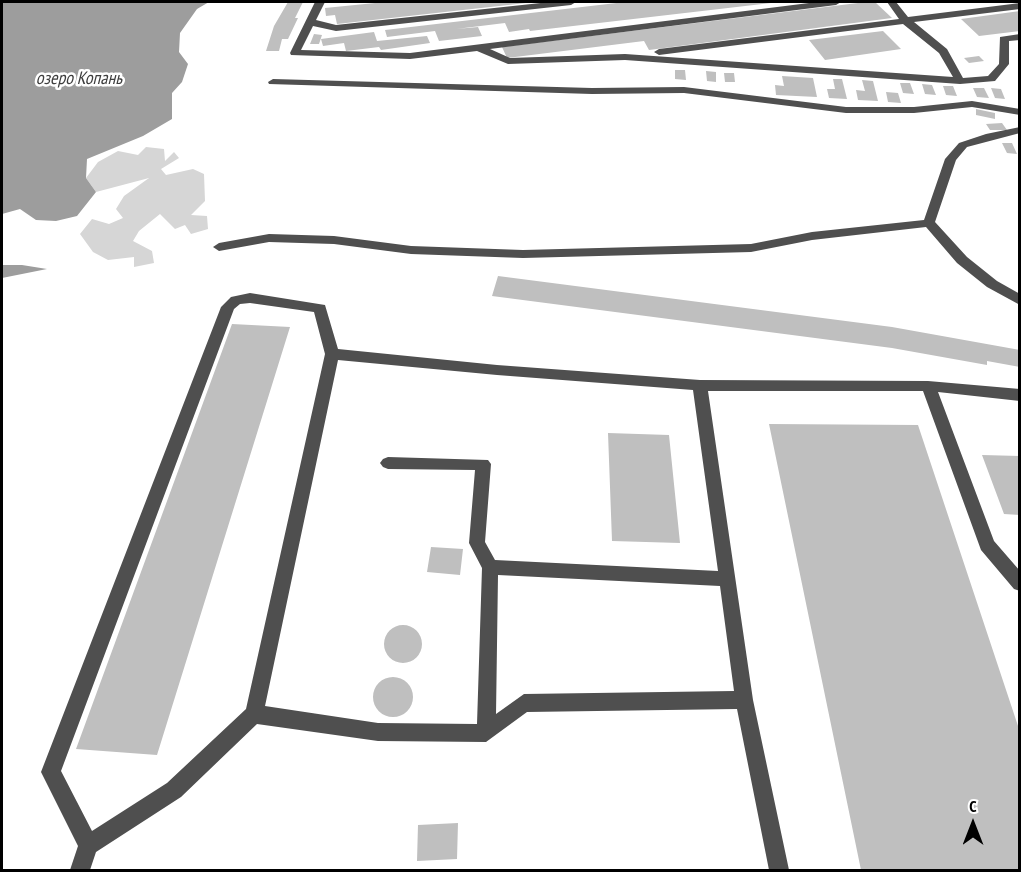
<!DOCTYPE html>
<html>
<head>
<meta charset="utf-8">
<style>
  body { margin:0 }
  #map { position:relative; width:1021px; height:872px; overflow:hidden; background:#fff; font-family:"PT Sans Narrow",sans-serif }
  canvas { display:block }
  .frame { position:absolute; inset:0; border:3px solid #000; pointer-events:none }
  .north { position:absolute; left:943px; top:794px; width:60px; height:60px; -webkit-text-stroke:4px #fff; paint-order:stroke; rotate:0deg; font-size:16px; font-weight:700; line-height:24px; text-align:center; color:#000 }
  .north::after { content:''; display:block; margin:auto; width:21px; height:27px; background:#000; clip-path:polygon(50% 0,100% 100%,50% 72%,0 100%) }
</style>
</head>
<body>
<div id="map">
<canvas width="1021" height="872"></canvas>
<div class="frame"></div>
<div class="north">С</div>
</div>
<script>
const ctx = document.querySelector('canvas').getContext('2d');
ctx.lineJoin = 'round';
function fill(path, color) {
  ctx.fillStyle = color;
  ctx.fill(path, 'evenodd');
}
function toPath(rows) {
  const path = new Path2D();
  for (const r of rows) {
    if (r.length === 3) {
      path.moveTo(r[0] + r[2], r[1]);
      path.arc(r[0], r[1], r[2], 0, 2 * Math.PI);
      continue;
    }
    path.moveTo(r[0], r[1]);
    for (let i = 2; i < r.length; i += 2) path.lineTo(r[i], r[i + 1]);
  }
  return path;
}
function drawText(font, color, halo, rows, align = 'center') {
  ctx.font = font + ' "PT Sans Narrow",sans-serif';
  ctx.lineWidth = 5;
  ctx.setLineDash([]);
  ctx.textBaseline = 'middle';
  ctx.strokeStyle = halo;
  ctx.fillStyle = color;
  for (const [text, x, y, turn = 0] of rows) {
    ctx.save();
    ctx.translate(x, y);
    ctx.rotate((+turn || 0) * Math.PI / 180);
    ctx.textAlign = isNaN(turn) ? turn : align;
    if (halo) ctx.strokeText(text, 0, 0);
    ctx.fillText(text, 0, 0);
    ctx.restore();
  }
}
fill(toPath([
  [146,147,164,149,165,161,174,152,179,158,161,169,166,175,193,169,204,174,205,201,191,215,207,216,208,229,191,234,185,225,175,229,160,214,139,231,133,241,152,251,154,263,134,267,134,257,108,260,93,252,80,234,92,219,109,224,123,218,116,209,124,196,149,178,96,192,86,178,98,162,118,151,138,155]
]), '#d6d6d6');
fill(toPath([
  [2,2,209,2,197,9,180,33,179,52,188,64,182,82,172,93,172,119,143,136,87,159,86,178,96,192,77,216,56,221,36,220,20,209,2,214],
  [2,265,22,265,47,269,2,278]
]), '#9d9d9d');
fill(toPath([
  [288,2,303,2,295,18,298,18,288,39,282,39,279,51,266,51,274,26],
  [385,2,526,2,526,3,337,24,335,15,326,16,325,8],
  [625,2,771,3,530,31,529,29,509,32,505,23,456,29,478,27,482,36,439,41,435,31,387,37,385,30],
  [866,2,875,2,892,18,649,50,644,41,507,58,502,47],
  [1020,11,1020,31,979,36,961,19],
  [883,31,901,49,825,60,809,40],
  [374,32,377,41,427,36,430,43,381,50,379,47,346,51,344,43,323,46,321,39],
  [314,34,322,35,319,44,310,44],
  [979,56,984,61,969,63,964,58],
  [675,70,685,70,686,80,675,79],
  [706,71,716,72,716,82,707,81],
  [724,73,734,73,735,82,725,82],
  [782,76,813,78,817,97,776,95,775,85,784,86],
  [833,79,842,79,847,99,829,98,827,89,835,89],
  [862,80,873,81,878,101,858,100,856,90,865,91],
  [900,83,910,83,914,94,903,93],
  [922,84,932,85,936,95,925,94],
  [943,86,953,86,957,96,946,95],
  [973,88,984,88,989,98,977,97],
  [991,88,1001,89,1005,99,995,98],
  [886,92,898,93,901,103,888,102],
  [976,109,995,113,995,119,976,115],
  [1002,123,1007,130,990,130,986,124],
  [1002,143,1012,143,1017,154,1007,153],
  [498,276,892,327,1020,350,1020,367,987,361,987,365,892,348,492,296],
  [232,324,290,327,157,755,76,749],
  [769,424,918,425,1020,732,1020,870,861,870],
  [608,433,669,435,680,543,612,541],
  [982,455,1020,456,1020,515,1004,514],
  [431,547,463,549,460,575,427,572],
  [403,644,19],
  [393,697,20],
  [458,823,457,859,417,861,418,825]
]), '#bfbfbf');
fill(toPath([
  [315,2,325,2,316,20,336,25,550,2,576,2,571,5,336,31,313,26,301,50,410,53,817,2,841,2,836,5,490,49,510,58,625,54,953,77,939,53,903,24,659,55,654,52,659,49,899,19,887,2,896,2,908,17,1020,3,1020,9,914,22,947,49,963,78,988,76,999,64,1000,37,1020,34,1020,40,1009,41,1009,64,995,81,960,84,625,60,508,64,477,51,410,59,291,55,290,53,315,2],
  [273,79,592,88,684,87,846,107,914,107,972,101,1020,109,1020,115,972,107,914,113,846,113,684,93,592,94,269,84,268,82,273,79],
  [1020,127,1020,133,967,147,956,160,935,222,967,257,997,281,1020,294,1020,305,987,287,957,263,926,227,812,240,751,252,523,258,411,254,334,244,269,242,219,251,213,247,219,243,269,234,334,236,411,246,523,250,751,244,812,232,924,220,945,159,959,143,986,134,1020,127],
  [250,293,325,305,338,349,497,365,700,380,928,381,1020,389,1020,401,938,392,994,541,1020,571,1020,591,1014,589,981,550,923,391,708,391,753,700,789,870,769,870,737,709,527,712,486,742,378,741,257,724,181,797,96,852,90,870,70,870,78,846,41,772,221,307,231,297,250,293],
  [250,303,314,312,325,354,246,709,167,783,92,831,61,771,234,309,240,304,250,303],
  [338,360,497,375,693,390,718,571,495,560,485,542,491,464,488,460,388,457,383,459,380,463,383,467,388,469,475,470,469,543,482,568,477,724,378,723,265,706,338,360],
  [498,575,720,586,734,691,524,694,496,714,498,575]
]), '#4f4f4f');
drawText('italic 18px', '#3e3e3e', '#fff', [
  ["озеро Копань",79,79]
]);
</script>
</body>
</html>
